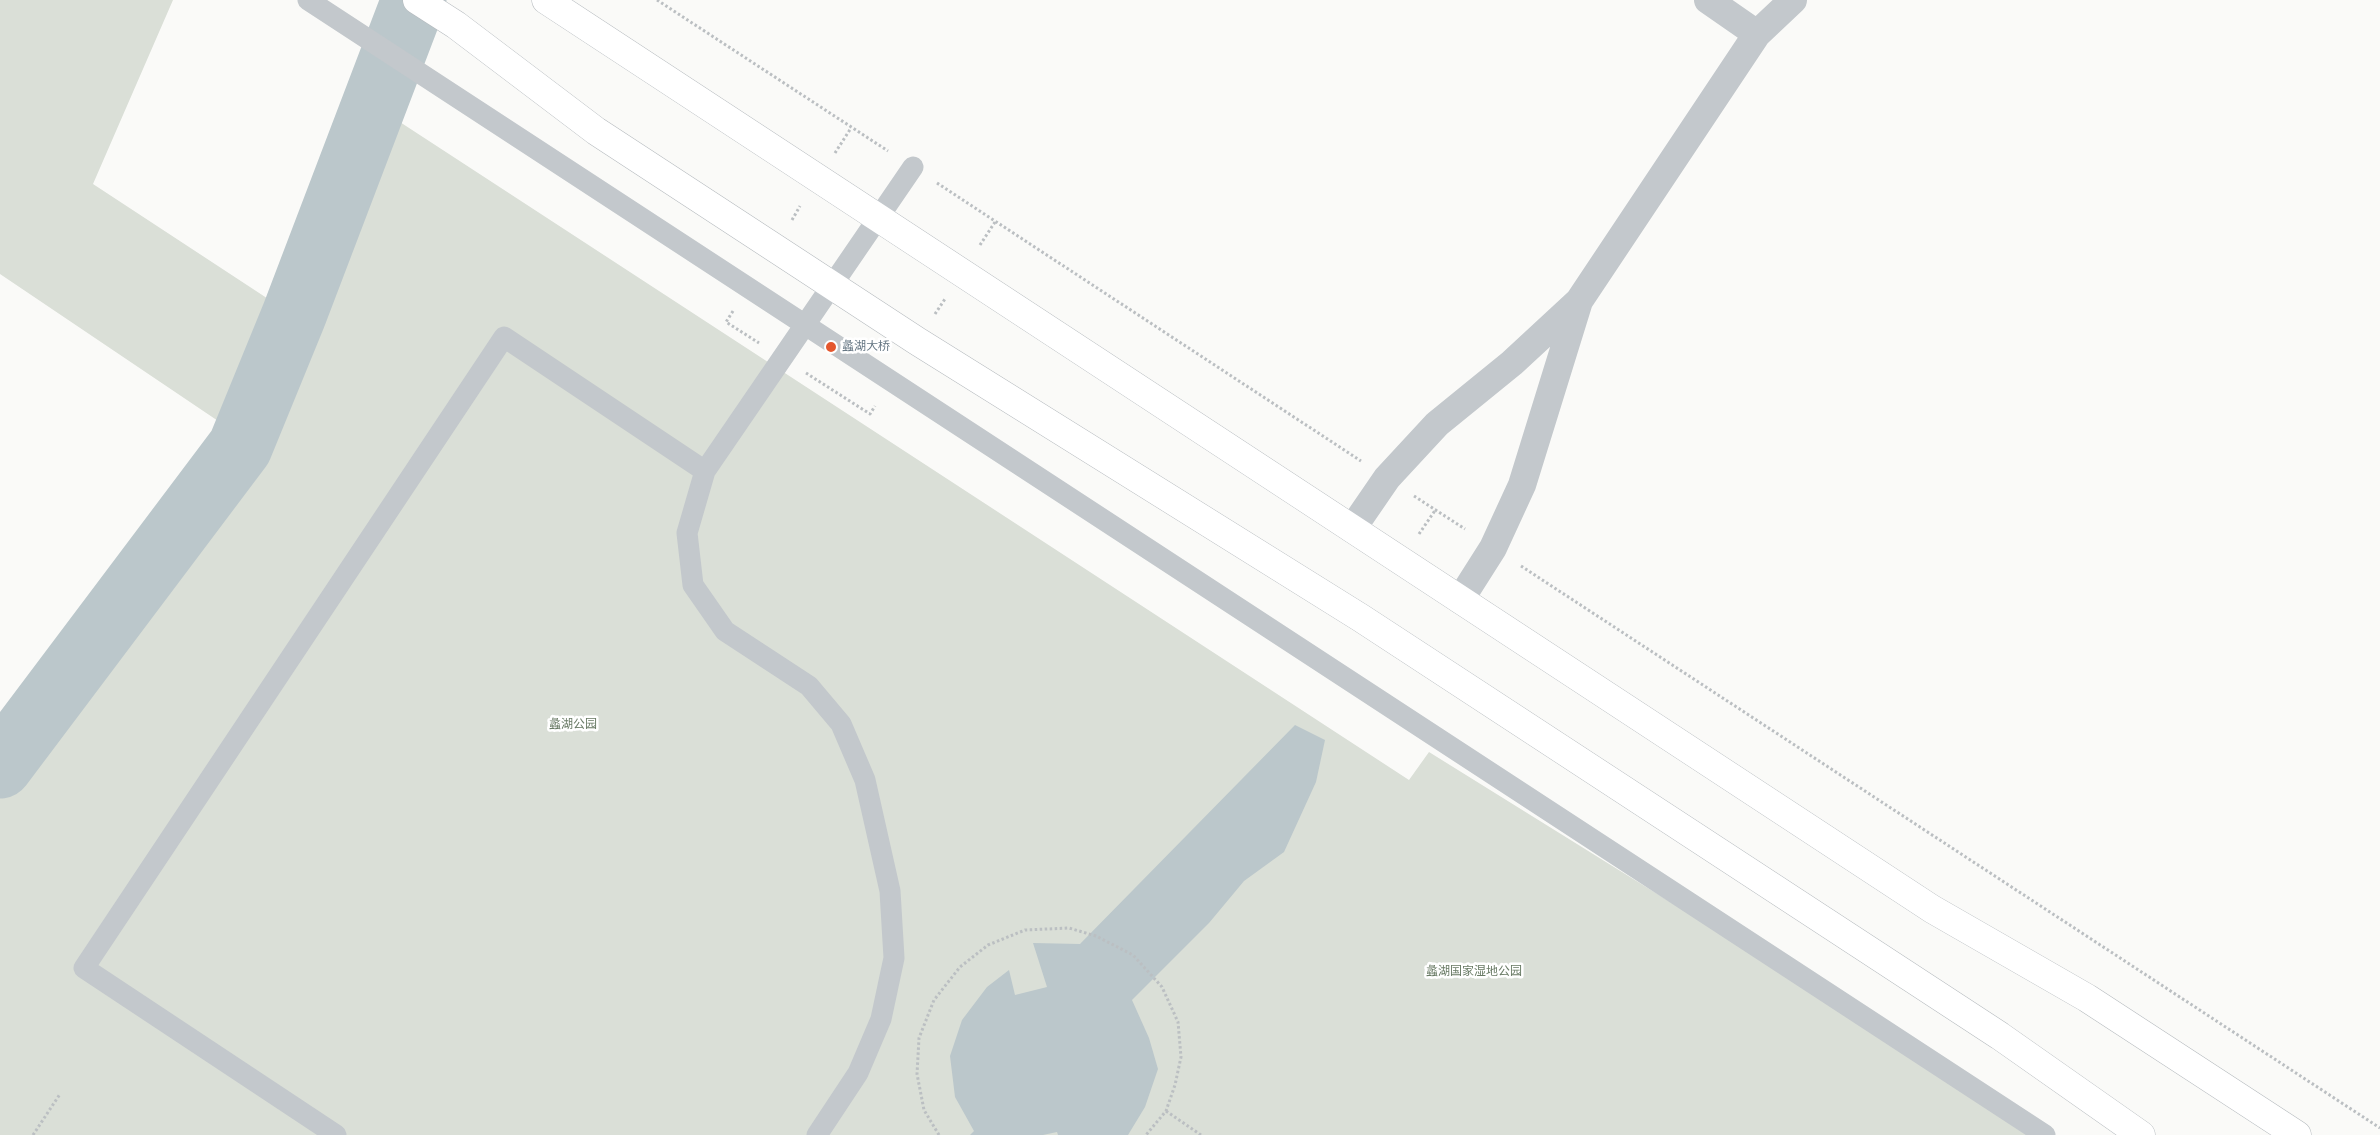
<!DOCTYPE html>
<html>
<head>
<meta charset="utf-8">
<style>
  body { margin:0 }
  canvas { display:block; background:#fafaf8 }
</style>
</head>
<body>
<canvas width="2380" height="1135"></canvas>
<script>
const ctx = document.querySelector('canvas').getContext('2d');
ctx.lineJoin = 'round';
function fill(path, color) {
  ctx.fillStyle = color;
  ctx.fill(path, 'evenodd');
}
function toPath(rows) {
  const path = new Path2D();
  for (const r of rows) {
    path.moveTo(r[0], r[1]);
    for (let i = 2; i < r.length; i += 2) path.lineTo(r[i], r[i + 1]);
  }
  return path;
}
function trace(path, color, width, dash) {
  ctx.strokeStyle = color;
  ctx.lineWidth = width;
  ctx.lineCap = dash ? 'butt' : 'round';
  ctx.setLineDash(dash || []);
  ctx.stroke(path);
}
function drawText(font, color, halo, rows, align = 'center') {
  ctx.font = font + ' "Fira Sans Condensed","Noto Sans SC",sans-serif';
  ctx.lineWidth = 5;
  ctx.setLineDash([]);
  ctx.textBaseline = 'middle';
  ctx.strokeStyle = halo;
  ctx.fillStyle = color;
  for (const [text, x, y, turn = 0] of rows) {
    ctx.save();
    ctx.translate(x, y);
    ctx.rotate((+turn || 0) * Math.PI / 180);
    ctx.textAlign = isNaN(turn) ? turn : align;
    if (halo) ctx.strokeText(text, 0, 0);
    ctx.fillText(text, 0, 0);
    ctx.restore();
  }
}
fill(toPath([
  [0,0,173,0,93,184,314,329,383,111,1409,780,1429,752,2045,1135,0,1135,0,732,230,429,0,274]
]), '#dadfd7');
fill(toPath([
  [1295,725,1325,740,1316,782,1284,852,1244,881,1209,923,1132,1000,1149,1038,1158,1069,1145,1107,1128,1135,1058,1135,1057,1132,1043,1135,970,1135,974,1131,955,1097,950,1056,962,1020,987,987,1009,970,1015,995,1047,987,1033,943,1080,944]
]), '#bbc7cb');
trace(toPath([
  [0,766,240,447,294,315,414,0]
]), '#bbc7cb', 65);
const primary = toPath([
  [417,0,456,25,596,131,917,341,1361,618,2000,1036,2141,1135],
  [546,0,1932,909,2087,998,2297,1135]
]);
trace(primary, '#b5babe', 29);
trace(toPath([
  [657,0,888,151],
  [835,153,851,128],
  [937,183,1361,461],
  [792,220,800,206],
  [980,245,995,222],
  [733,311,726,322,759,343],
  [935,314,945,299],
  [806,373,870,414,875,406],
  [1414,496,1465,529],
  [1419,534,1436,509],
  [1521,566,2380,1128],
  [1166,1111,1201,1135],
  [33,1135,60,1094],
  [939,1135,924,1110,917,1074,919,1038,934,1000,960,967,988,945,1025,930,1069,928,1096,936,1133,955,1162,987,1178,1022,1181,1057,1175,1085,1166,1111,1146,1135]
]), '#bbbfc2', 3, [2.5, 2.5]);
trace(toPath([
  [308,0,2045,1135],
  [336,1135,84,968,504,337,705,471],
  [817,1135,858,1073,881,1019,894,958,890,891,865,780,841,724,809,686,725,631,693,585,687,533,705,471,913,167]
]), '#c3c8cc', 21);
trace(toPath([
  [1708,0,1757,34],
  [1579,301,1757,34,1793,0],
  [1352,529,1387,478,1437,424,1512,363,1579,301,1522,485,1493,548,1460,600]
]), '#c3c8cc', 28);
trace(primary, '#fff', 28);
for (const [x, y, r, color] of [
  [831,347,6,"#e4572e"]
]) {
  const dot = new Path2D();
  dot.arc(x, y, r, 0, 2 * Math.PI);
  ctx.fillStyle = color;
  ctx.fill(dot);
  trace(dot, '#fff', 2);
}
drawText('12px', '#657683', '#fff', [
  ["蠡湖大桥",842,347]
], 'left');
drawText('12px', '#687a64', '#fff', [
  ["蠡湖公园",573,725],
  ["蠡湖国家湿地公园",1474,972]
]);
</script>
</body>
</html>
